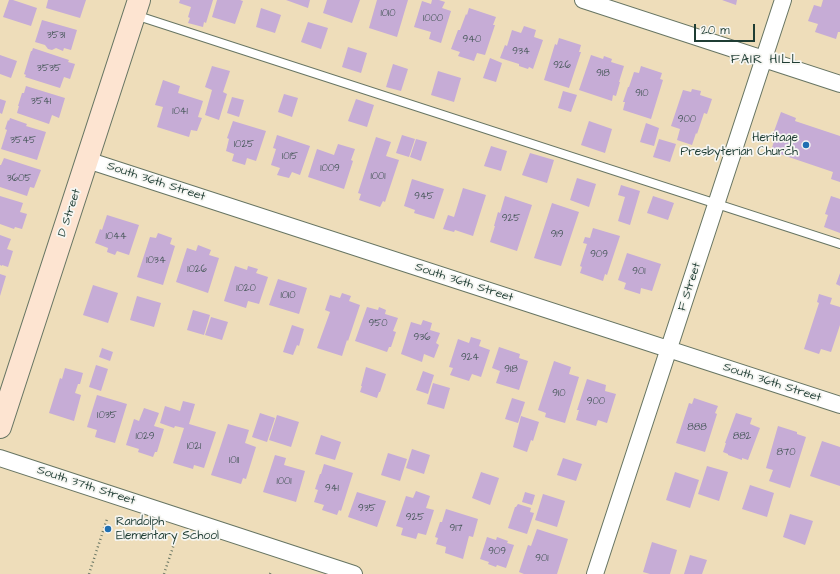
<!DOCTYPE html>
<html>
<head>
<meta charset="utf-8">
<style>
  body { margin:0 }
  #map { position:relative; width:840px; height:574px; overflow:hidden; background:#eeddba; font-family:"Architects Daughter",sans-serif }
  canvas { display:block }
  .scale { position:absolute; left:694px; top:24px; width:61px; height:18px; box-sizing:border-box; border:2px solid #1f3d34; border-top:0; padding-left:5px; font-size:12px; line-height:14px; white-space:nowrap; color:#1f3d34; -webkit-text-stroke:3px #f6f6f2; paint-order:stroke }
</style>
</head>
<body>
<div id="map">
<canvas width="840" height="574"></canvas>
<div class="scale">20 m</div>
</div>
<script>
const ctx = document.querySelector('canvas').getContext('2d');
ctx.lineJoin = 'round';
function fill(path, color) {
  ctx.fillStyle = color;
  ctx.fill(path, 'evenodd');
}
function toPath(rows) {
  const path = new Path2D();
  for (const r of rows) {
    path.moveTo(r[0], r[1]);
    for (let i = 2; i < r.length; i += 2) path.lineTo(r[i], r[i + 1]);
  }
  return path;
}
function trace(path, color, width, dash) {
  ctx.strokeStyle = color;
  ctx.lineWidth = width;
  ctx.lineCap = dash ? 'butt' : 'round';
  ctx.setLineDash(dash || []);
  ctx.stroke(path);
}
function drawText(font, color, halo, rows, align = 'center') {
  ctx.font = font + ' "Architects Daughter",sans-serif';
  ctx.lineWidth = 3.5;
  ctx.setLineDash([]);
  ctx.textBaseline = 'middle';
  ctx.strokeStyle = halo;
  ctx.fillStyle = color;
  for (const [text, x, y, turn = 0] of rows) {
    ctx.save();
    ctx.translate(x, y);
    ctx.rotate((+turn || 0) * Math.PI / 180);
    ctx.textAlign = isNaN(turn) ? turn : align;
    if (halo) ctx.strokeText(text, 0, 0);
    ctx.fillText(text, 0, 0);
    ctx.restore();
  }
}
fill(toPath([
  [9,0,13,0,37,8,31,26,3,17],
  [48,0,86,0,80,18,46,8],
  [180,0,213,0,206,23,204,22,203,27,188,23,190,18,188,17,191,7,179,3],
  [217,0,240,0,243,1,235,24,212,17],
  [286,0,310,0,308,8],
  [327,0,360,0,352,23,323,13],
  [377,0,408,0,397,37,369,28],
  [432,0,439,0,445,2,442,8,451,11,441,43,429,39,431,32,414,27,422,1,431,4],
  [722,0,737,0,736,5],
  [823,0,840,0,840,32,838,32,836,39,815,32,818,24,808,21,814,5,821,7],
  [261,8,281,15,275,33,256,27],
  [469,8,496,17,493,25,495,25,485,55,477,53,474,61,458,56,460,52,451,49,458,30,460,30,466,14,467,15],
  [42,20,77,30,71,50,64,48,63,51,56,48,52,50,48,49,45,45,35,42],
  [308,22,328,28,321,49,301,42],
  [524,26,536,30,534,37,543,40,533,69,529,67,528,69,519,66,519,64,500,58,505,45,507,46,512,30,521,33],
  [559,38,581,45,579,52,581,52,569,88,544,80,555,44,557,45],
  [348,47,367,53,361,73,342,67],
  [33,48,69,60,68,62,75,64,70,79,64,77,60,88,25,77,26,75,24,74,31,51,32,51],
  [0,55,17,61,11,78,0,74],
  [591,55,603,59,604,56,612,59,611,62,624,66,619,82,620,82,616,96,613,95,612,101,579,90],
  [490,58,502,63,496,82,483,78],
  [393,64,408,69,401,91,386,87],
  [212,66,230,71,223,92,227,94,219,120,205,115,212,90,205,87],
  [641,66,662,73,660,79,663,80,651,119,623,110,625,102,623,102,628,87,629,87,634,72,639,73],
  [438,71,461,78,454,102,431,95],
  [163,80,180,86,178,93,203,101,198,117,202,118,197,131,191,130,189,137,157,127,163,107,155,105],
  [26,86,65,98,59,118,52,115,49,124,17,113,19,106,18,106,22,93,24,93],
  [692,89,701,91,700,95,712,99,707,114,704,113,697,134,696,133,692,145,677,140,680,129,671,126,683,90,691,92],
  [563,91,577,95,571,112,558,108],
  [284,94,298,98,292,117,278,112],
  [232,97,244,100,239,117,227,113],
  [0,99,6,101,2,114,0,113],
  [356,99,374,105,367,127,348,121],
  [781,112,796,118,795,121,840,136,840,182,831,179,833,172,771,151,775,138,772,137],
  [10,118,27,124,26,126,46,132,37,160,1,149,7,130,5,129,8,120,9,121],
  [233,121,266,131,256,161,247,158,245,165,232,161,234,154,226,151,229,139,227,138],
  [589,121,612,129,605,153,581,145],
  [646,123,659,128,654,146,640,142],
  [277,135,310,146,300,175,292,172,289,178,277,175,280,168,271,165,276,149,273,148],
  [402,135,415,139,409,157,396,153],
  [376,137,391,142,386,156,399,160,385,202,383,201,380,207,359,200,361,194,358,193],
  [416,139,427,142,421,161,410,157],
  [659,139,676,144,670,162,653,157],
  [338,144,355,149,351,160,353,161,344,189,308,177,317,149,334,155],
  [491,146,507,151,501,171,484,166],
  [530,153,554,160,547,183,522,175],
  [4,158,41,170,34,188,30,187,27,196,0,187,0,165,1,165],
  [577,178,596,184,589,207,570,200],
  [412,179,444,189,434,219,414,213,415,210,404,206],
  [621,185,640,191,630,225,618,221,625,197,618,195],
  [463,188,486,195,473,236,455,230,454,232,443,229,448,215,454,217],
  [0,196,23,203,20,212,27,214,22,229,15,227,14,229,0,224],
  [505,196,532,205,517,251,490,242,495,226,494,226,498,212,500,213],
  [653,196,674,203,668,220,647,213],
  [831,196,840,199,840,233,824,227,828,215,825,214],
  [552,203,579,212,561,266,534,258],
  [107,215,139,225,129,255,117,251,115,255,107,252,108,248,95,243,100,229,102,230],
  [593,228,620,236,607,275,605,274,603,281,580,273,582,267,580,266,587,244,583,243,585,237,590,238],
  [158,233,172,238,170,244,175,246,163,285,137,277,150,237,156,238],
  [0,235,11,239,7,249,13,251,8,267,2,265,2,266,0,265],
  [198,245,211,250,209,255,219,258,208,293,176,282,187,248,196,251],
  [627,253,661,264,652,291,641,288,640,294,624,289,626,283,618,280],
  [235,266,247,270,248,266,258,269,256,273,268,277,259,304,248,301,246,308,224,301],
  [840,273,840,286,836,284],
  [0,274,6,276,0,296],
  [278,279,307,288,299,314,269,305],
  [93,285,118,293,108,323,83,315],
  [342,293,351,296,349,301,360,305,348,341,347,340,342,356,317,348,330,312,325,310,330,295,340,298],
  [819,294,832,298,830,304,840,307,840,325,831,352,821,349,819,354,804,349,819,303,817,302],
  [137,296,161,303,154,327,130,320],
  [367,307,378,310,379,307,386,310,385,314,398,318,393,331,396,332,391,347,389,347,387,352,355,341],
  [193,310,210,315,204,335,187,330],
  [211,317,228,322,222,340,205,335],
  [423,320,432,323,430,330,440,333,436,343,439,345,434,358,424,354,422,362,401,354,411,322,421,325],
  [292,325,304,329,299,346,297,345,293,355,283,352],
  [471,337,481,340,479,346,490,350,481,377,472,374,469,381,450,375,453,368,449,367,458,339,469,343],
  [499,347,520,354,519,358,528,361,519,390,496,383,500,371,492,368],
  [102,348,113,352,110,361,99,357],
  [554,361,571,367,569,374,579,377,565,423,545,417,546,413,538,410],
  [96,365,108,369,101,391,89,387],
  [366,367,386,374,380,392,379,392,377,398,360,392,362,386,361,386],
  [65,368,83,373,80,384,78,384,75,393,81,395,74,421,49,413,60,378,62,379],
  [423,371,434,375,428,394,416,390],
  [587,379,606,385,605,391,616,394,607,423,598,420,596,426,576,420,579,410,577,410],
  [433,383,450,388,444,409,427,404],
  [97,395,127,404,115,443,95,437,97,430,87,427],
  [512,398,525,402,518,423,505,419],
  [694,398,718,406,715,413,717,414,705,452,676,443,689,403,692,404],
  [183,401,195,404,189,424,216,432,204,468,194,465,193,469,173,463,184,428,175,426,174,428,160,423,165,406,180,411],
  [144,408,159,413,154,426,164,429,157,452,155,452,153,457,138,452,139,449,126,445,134,419,139,421],
  [260,413,275,418,267,442,252,437],
  [736,413,752,418,750,424,760,428,748,460,742,458,742,460,728,455,728,454,723,452,726,443,725,443],
  [277,415,299,422,291,447,269,440],
  [521,416,539,422,533,441,531,440,527,452,513,447],
  [228,424,249,430,245,443,256,447,246,479,243,478,241,484,211,475],
  [778,426,797,432,797,434,806,437,790,488,769,481,773,470,766,468],
  [321,435,341,442,335,460,315,454],
  [822,441,840,447,840,486,810,476],
  [412,449,430,455,424,474,406,468],
  [388,453,407,459,400,481,381,475],
  [275,455,286,458,284,465,305,471,296,502,263,492],
  [563,458,582,464,576,481,557,475],
  [324,464,353,473,341,511,339,510,337,515,322,510,324,505,314,502,318,490,315,489,320,474,321,474],
  [707,466,728,472,719,501,698,494],
  [481,472,499,478,490,505,472,498],
  [675,472,699,480,690,508,666,500],
  [750,485,774,493,767,517,742,509],
  [416,491,430,496,426,508,434,510,426,535,418,533,416,539,401,535,403,528,396,526,406,496,413,498],
  [357,492,386,501,377,527,348,517],
  [525,492,535,495,532,505,522,502],
  [543,494,565,501,557,527,535,520],
  [518,504,531,508,530,512,534,513,527,534,508,528,515,507,516,507],
  [446,509,478,519,473,537,469,536,463,559,445,553,446,547,436,544,438,538,435,537,440,522,442,522],
  [790,514,813,521,805,545,783,537],
  [537,529,568,539,557,574,524,574,519,572,528,545,531,546],
  [487,537,496,540,497,537,508,541,507,543,514,545,506,568,497,565,496,567,488,564,489,562,480,559],
  [652,542,677,550,670,574,650,574,643,572],
  [690,555,707,560,702,574,684,574]
]), '#c6acd6');
const lane = toPath([
  [135,15,840,244]
]);
const street = toPath([
  [583,0,840,84],
  [87,160,840,405],
  [0,458,354,574],
  [595,574,783,0]
]);
const secondary = toPath([
  [0,427,139,0]
]);
trace(lane, '#677563', 10);
trace(street, '#677563', 18);
trace(secondary, '#677563', 24);
trace(toPath([
  [89,574,107,519],
  [164,574,175,541],
  [270,574,271,572]
]), '#677563', 2.5, [1, 3]);
trace(lane, '#fff', 8);
trace(street, '#fff', 16);
trace(secondary, '#fde4d1', 22);
for (const [x, y, r, color] of [
  [806,145,4,"#1f6fb2"],
  [108,529,4,"#1f6fb2"]
]) {
  const dot = new Path2D();
  dot.arc(x, y, r, 0, 2 * Math.PI);
  ctx.fillStyle = color;
  ctx.fill(dot);
  trace(dot, '#f6f6f2', 1.5);
}
drawText('10px', '#49595c', null, [
  ["1010",388,14],
  ["1000",433,19],
  ["3531",56,36],
  ["940",472,40],
  ["934",521,52],
  ["926",562,66],
  ["3535",49,69],
  ["918",603,74],
  ["910",642,94],
  ["3541",41,102],
  ["1041",180,112],
  ["900",687,120],
  ["3545",23,141],
  ["1025",244,145],
  ["1015",290,157],
  ["1009",330,169],
  ["1001",378,177],
  ["3605",19,179],
  ["945",424,197],
  ["925",511,219],
  ["919",557,235],
  ["1044",116,237],
  ["909",599,255],
  ["1034",156,261],
  ["1026",197,270],
  ["901",639,272],
  ["1020",246,289],
  ["1010",288,296],
  ["950",378,324],
  ["936",422,338],
  ["924",470,358],
  ["918",511,370],
  ["910",559,394],
  ["900",596,402],
  ["1035",107,416],
  ["888",697,428],
  ["1029",145,437],
  ["882",742,437],
  ["1021",194,447],
  ["870",786,453],
  ["1011",234,461],
  ["1001",284,482],
  ["941",332,489],
  ["935",367,509],
  ["925",415,518],
  ["917",456,529],
  ["909",497,552],
  ["901",542,559]
]);
drawText('12px', '#1f3d34', '#f6f6f2', [
  ["Heritage",798,138],
  ["Presbyterian Church",798,152],
  ["Randolph",116,522,"left"],
  ["Elementary School",116,536,"left"]
], 'right');
drawText('12px', '#1f3d34', '#f6f6f2', [
  ["South 36th Street",156,182,18],
  ["D Street",70,213,-72],
  ["South 36th Street",464,283,18],
  ["F Street",690,287,-72],
  ["South 36th Street",772,383,18],
  ["South 37th Street",86,486,18]
]);
ctx.letterSpacing = '1px';
drawText('13px', '#1f3d34', '#f6f6f2', [
  ["FAIR HILL",766,60]
]);
ctx.letterSpacing = '0px';
</script>
</body>
</html>
